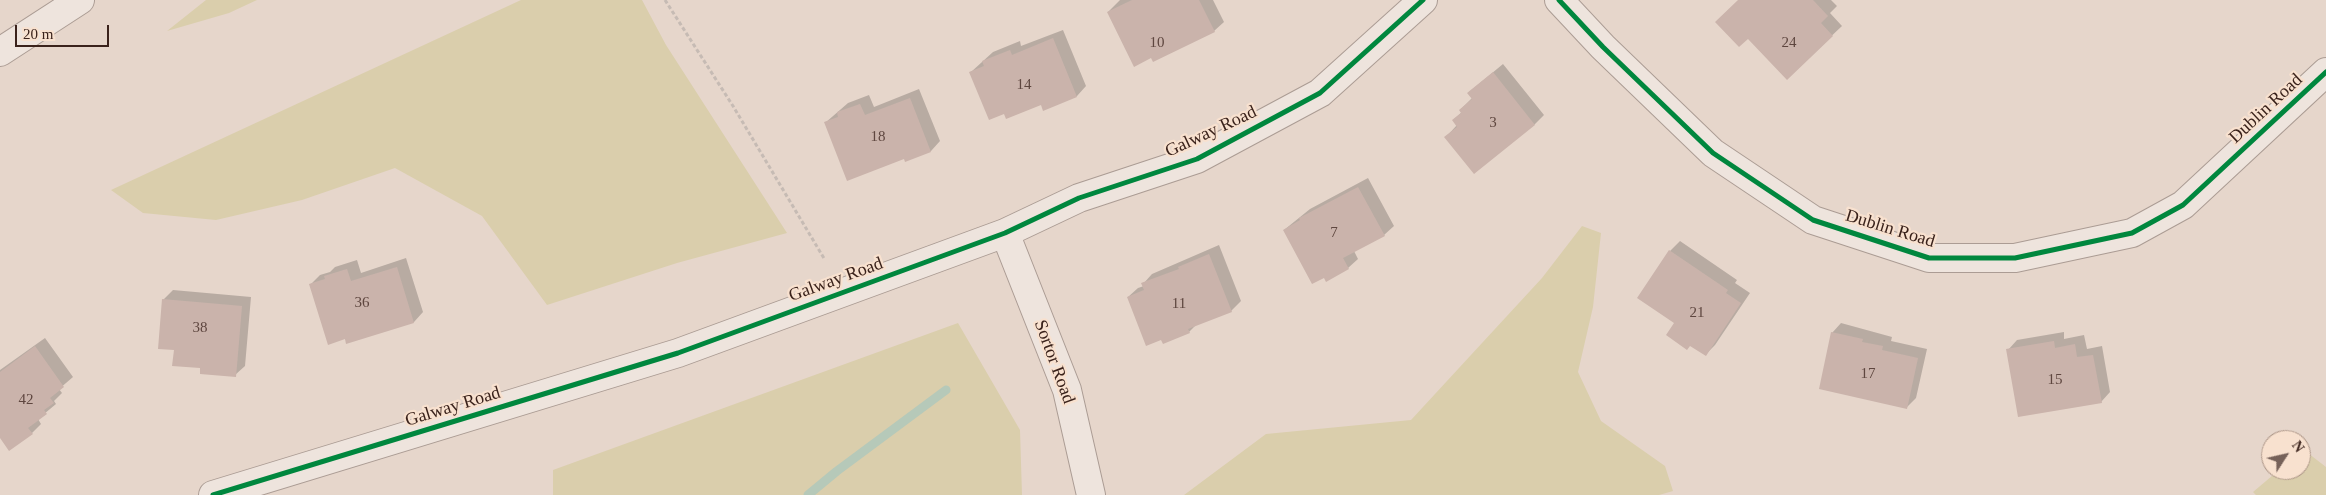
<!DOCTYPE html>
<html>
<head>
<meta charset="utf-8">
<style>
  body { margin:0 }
  #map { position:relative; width:2326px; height:495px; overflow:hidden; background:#e6d6cb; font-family:"Times New Roman",serif }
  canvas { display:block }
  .north { position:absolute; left:2261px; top:430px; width:50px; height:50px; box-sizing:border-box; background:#f8e1cf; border:1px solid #ac9587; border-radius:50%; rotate:55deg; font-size:14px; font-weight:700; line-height:20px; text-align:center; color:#3a221b }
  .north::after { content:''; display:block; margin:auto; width:18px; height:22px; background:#766159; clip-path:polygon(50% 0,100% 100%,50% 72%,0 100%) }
  .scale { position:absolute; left:15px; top:25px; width:94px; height:22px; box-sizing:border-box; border:2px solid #3a221b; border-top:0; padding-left:6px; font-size:15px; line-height:18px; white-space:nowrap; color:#3a221b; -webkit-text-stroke:4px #f8e1cf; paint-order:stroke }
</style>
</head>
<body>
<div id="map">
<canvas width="2326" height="495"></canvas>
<div class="north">N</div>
<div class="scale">20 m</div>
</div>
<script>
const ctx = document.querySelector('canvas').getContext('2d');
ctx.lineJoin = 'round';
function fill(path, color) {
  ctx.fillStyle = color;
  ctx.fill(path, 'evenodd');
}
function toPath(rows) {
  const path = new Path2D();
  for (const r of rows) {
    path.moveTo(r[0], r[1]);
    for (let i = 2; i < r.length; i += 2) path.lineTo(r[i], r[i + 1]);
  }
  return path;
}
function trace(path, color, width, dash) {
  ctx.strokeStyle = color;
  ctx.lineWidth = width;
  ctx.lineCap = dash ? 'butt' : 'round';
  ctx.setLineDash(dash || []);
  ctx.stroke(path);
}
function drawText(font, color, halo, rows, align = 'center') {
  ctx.font = font + ' "Times New Roman",serif';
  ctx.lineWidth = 4.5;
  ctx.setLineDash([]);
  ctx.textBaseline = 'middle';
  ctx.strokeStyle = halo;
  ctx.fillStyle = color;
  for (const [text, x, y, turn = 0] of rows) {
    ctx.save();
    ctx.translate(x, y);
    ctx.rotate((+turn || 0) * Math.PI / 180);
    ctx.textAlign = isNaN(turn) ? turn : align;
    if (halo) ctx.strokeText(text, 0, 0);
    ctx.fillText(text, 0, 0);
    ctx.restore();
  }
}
fill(toPath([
  [206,0,257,0,229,13,167,31],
  [521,0,642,0,666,45,787,233,677,263,547,305,482,216,395,168,302,200,216,220,143,213,111,190],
  [1582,226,1601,233,1593,307,1578,372,1601,421,1665,466,1673,491,1659,495,1184,495,1266,434,1411,420,1542,278],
  [958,323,1020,430,1022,495,553,495,553,470],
  [2304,450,2326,467,2326,495,2256,495,2253,492,2279,470,2301,470,2301,452]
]), '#daceac');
fill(toPath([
  [1120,0,1213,0,1224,22,1214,31,1108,12],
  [1739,0,1831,0,1837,6,1830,13,1842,26,1787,78],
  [1063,30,1086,86,1077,96,1044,109,1041,104,971,72,993,52,1020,41,1021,46],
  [1503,64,1544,115,1534,125,1446,137,1457,125,1453,120,1462,112,1460,110,1472,98,1468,93],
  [919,89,940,141,931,151,906,160,905,157,825,123,848,103,869,95,874,107],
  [1368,178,1394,226,1384,235,1354,251,1358,259,1348,268,1284,230,1310,209],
  [1680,241,1737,280,1735,283,1750,293,1715,345,1705,355,1676,323,1670,251],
  [1219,245,1241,301,1231,311,1197,324,1189,332,1128,297,1138,288,1144,286,1143,284,1152,274],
  [406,258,423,312,414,322,347,342,311,284,320,275,330,272,335,267,357,260,361,273],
  [173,290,251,297,245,366,235,375,202,367,175,349,163,300],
  [1841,323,1892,337,1891,341,1927,349,1916,398,1907,407,1832,333],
  [2064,332,2064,339,2084,335,2087,349,2102,346,2110,392,2101,402,2008,350,2017,340],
  [45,338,73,377,59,389,62,393,54,401,56,404,38,419,41,424,32,433,0,435,0,370]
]), '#0003');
trace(toPath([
  [808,495,837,471,946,390]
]), '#b6c9b9', 9);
fill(toPath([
  [1132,0,1199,0,1215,32,1153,62,1151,58,1134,67,1107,12],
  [1738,0,1813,0,1828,16,1821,23,1833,36,1787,80,1748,39,1739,47,1715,22],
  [1053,38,1077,97,1043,111,1041,105,1006,119,1004,114,989,120,969,72,984,66,982,61,1010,50,1012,55],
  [1493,72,1535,125,1474,174,1444,137,1457,127,1452,120,1461,113,1459,110,1472,99,1467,93],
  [910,98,931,152,905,162,904,159,847,181,824,122,838,117,837,112,860,104,865,115],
  [1358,187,1385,236,1343,258,1349,269,1326,282,1324,278,1312,284,1283,230,1300,220,1299,218],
  [1669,250,1728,290,1726,293,1741,303,1706,356,1690,346,1687,350,1666,335,1674,323,1637,298],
  [1209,254,1232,312,1188,329,1190,333,1163,344,1161,340,1146,346,1127,297,1144,290,1141,283,1179,269,1178,267],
  [397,267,414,323,346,344,345,339,328,345,309,284,325,279,324,276,347,269,351,281],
  [162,299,242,306,236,377,200,374,200,368,172,366,174,350,158,349],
  [1831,332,1863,339,1862,342,1883,346,1882,350,1918,358,1907,409,1819,389],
  [2054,341,2055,348,2075,344,2077,357,2093,355,2102,403,2018,417,2006,349],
  [35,346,64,387,50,398,54,403,44,410,47,414,28,428,33,434,9,451,0,438,0,372]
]), '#cab3ab');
const minor = toPath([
  [1559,0,1603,47,1713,153,1813,220,1929,258,2015,258,2132,233,2183,205,2326,72],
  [0,52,80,0],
  [1005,233,1067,390,1091,495],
  [213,495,678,353,1005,233,1079,198,1197,159,1320,93,1423,0]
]);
trace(minor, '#ab9c94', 30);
trace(toPath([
  [665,0,733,106,825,260]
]), '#c6bbb4', 3, [4, 2.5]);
trace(minor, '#eee4dd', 28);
trace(toPath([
  [1559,0,1603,47,1713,153,1813,220,1929,258,2015,258,2132,233,2183,205,2326,72],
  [213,495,678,353,1005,233,1079,198,1197,159,1320,93,1423,0]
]), '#00873e', 5);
drawText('15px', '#5e463f', null, [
  ["10",1157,43],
  ["24",1789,43],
  ["14",1024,85],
  ["3",1493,123],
  ["18",878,137],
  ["7",1334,233],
  ["36",362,303],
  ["11",1179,304],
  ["21",1697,313],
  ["38",200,328],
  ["17",1868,374],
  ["15",2055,380],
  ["42",26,400]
]);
drawText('18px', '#3a221b', '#f8e1cf', [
  ["Dublin Road",2266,109,-43],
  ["Galway Road",1211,132,-25],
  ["Dublin Road",1890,229,17],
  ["Galway Road",836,280,-20],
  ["Sortor Road",1054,362,70],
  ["Galway Road",453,407,-17]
]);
</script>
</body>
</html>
